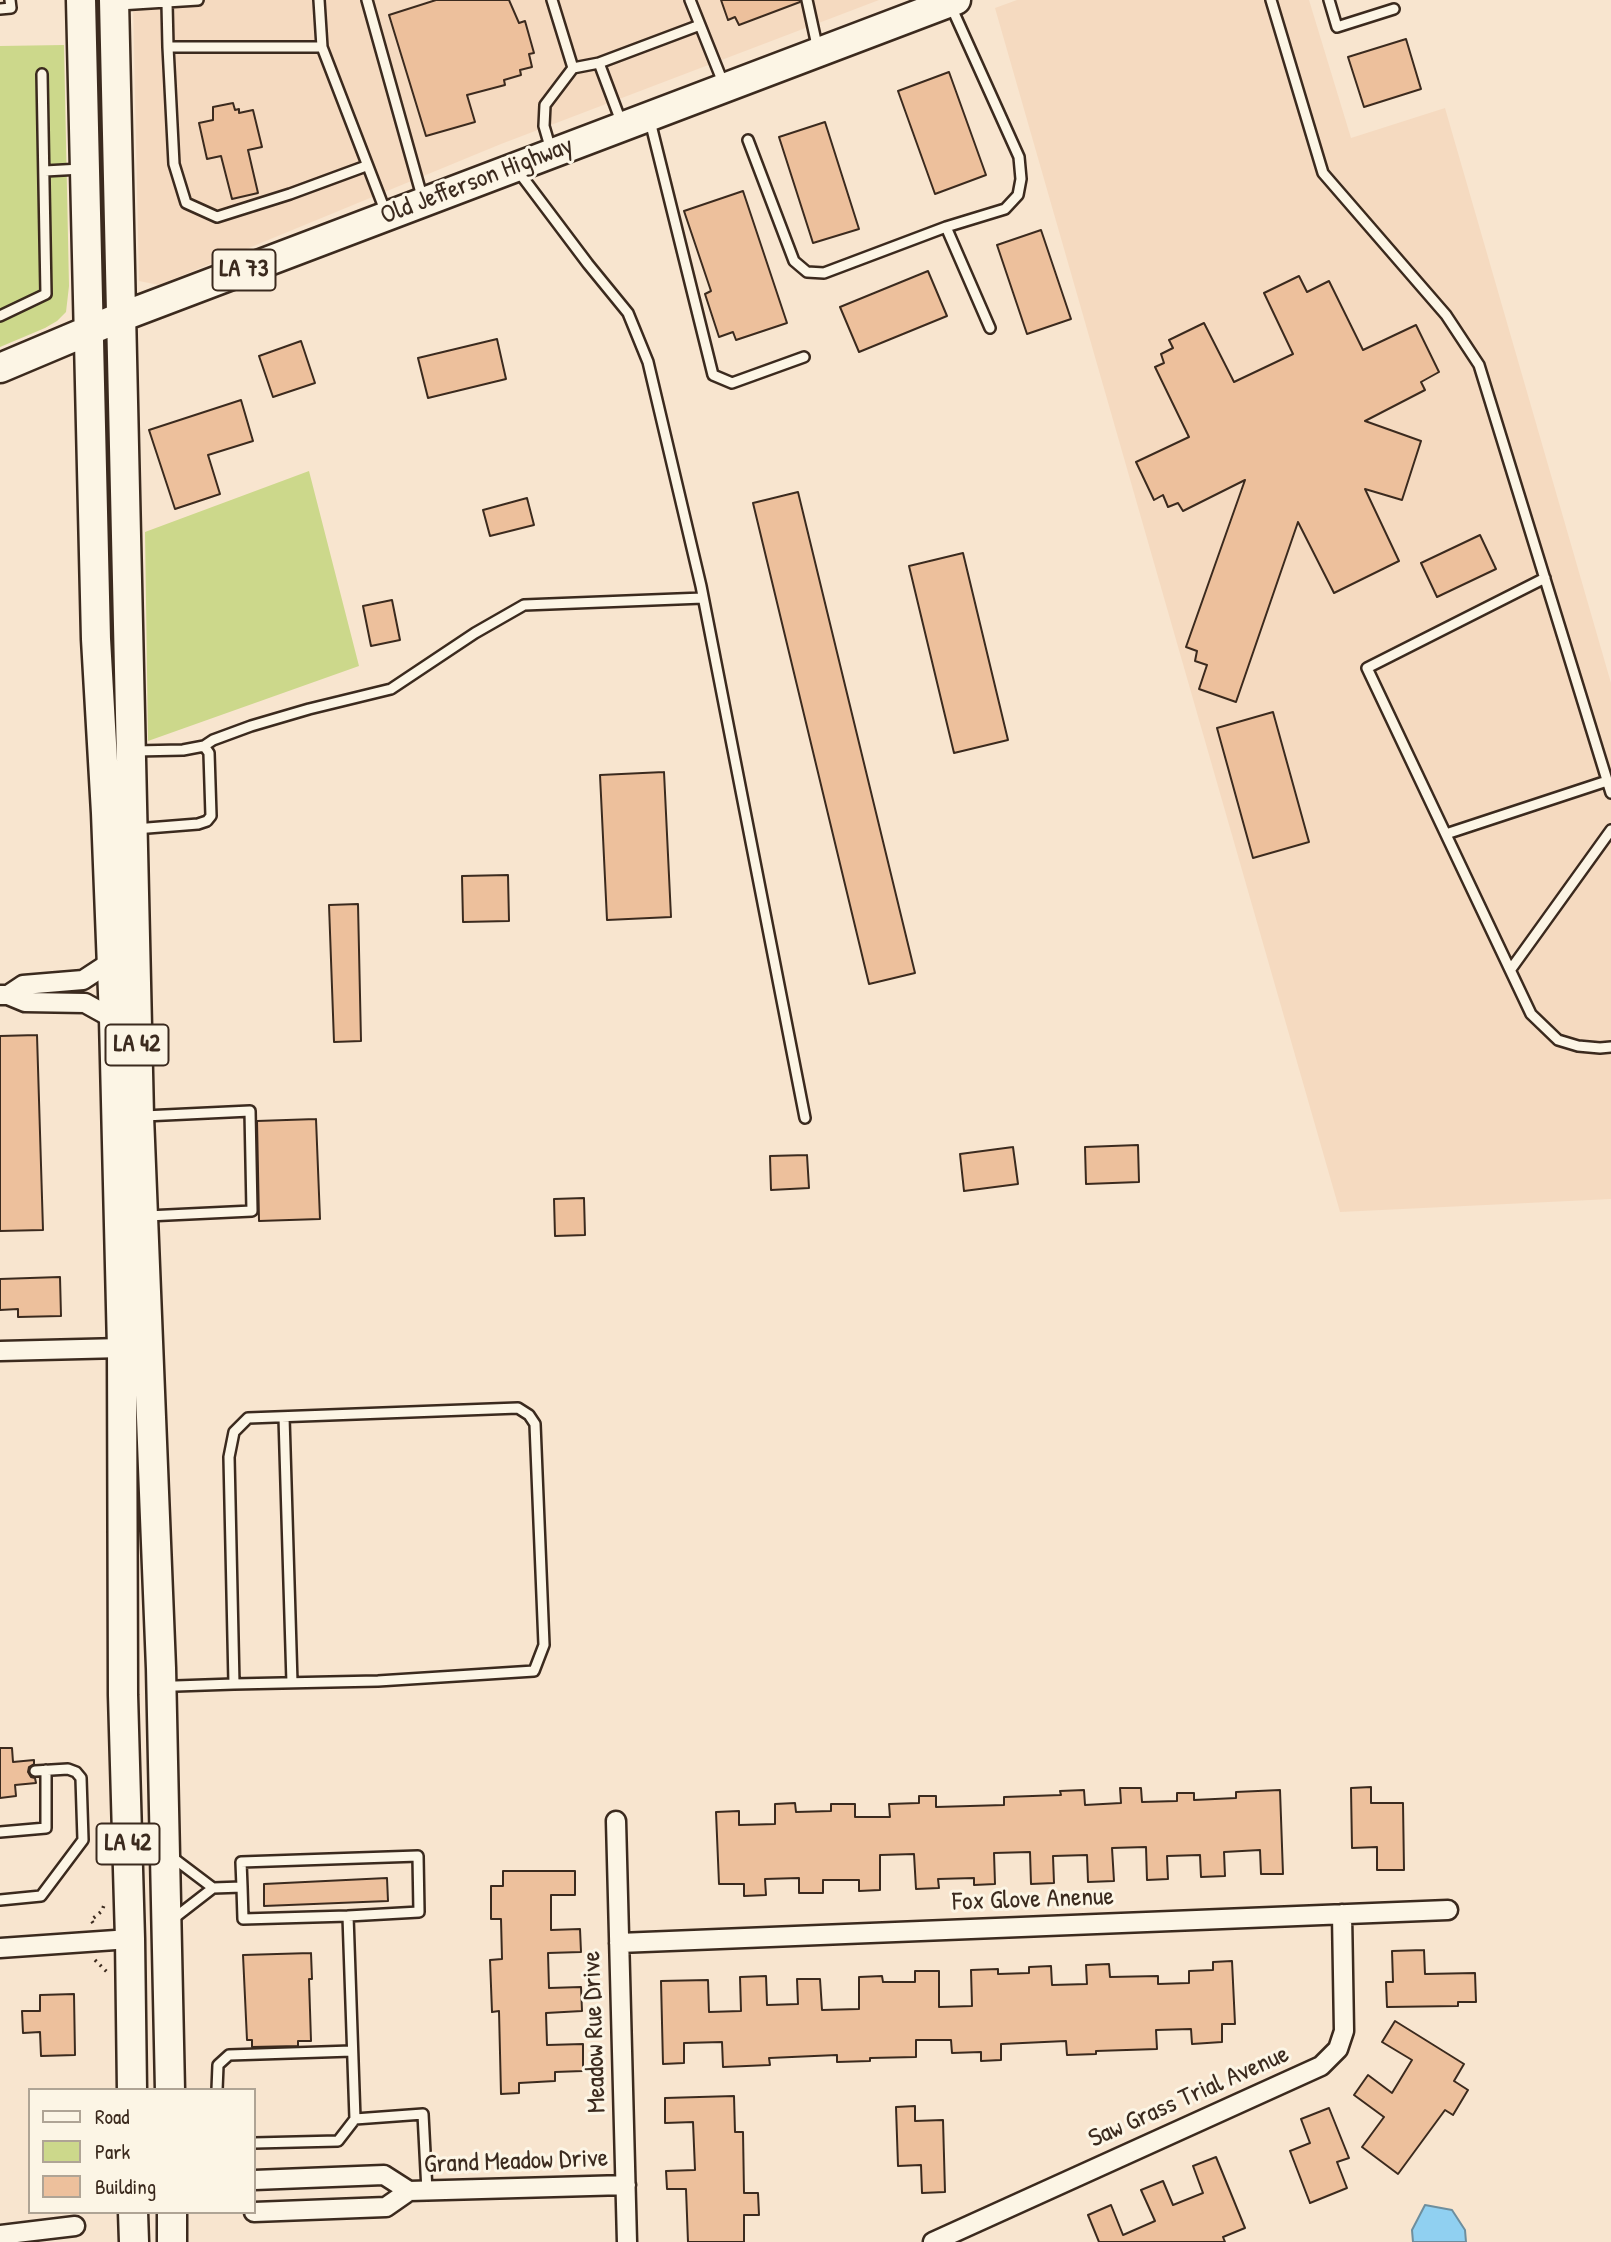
<!DOCTYPE html>
<html>
<head>
<meta charset="utf-8">
<style>
  body { margin:0 }
  #map { position:relative; width:1611px; height:2242px; overflow:hidden; background:#f8e5cf; font-family:"Patrick Hand",sans-serif }
  canvas { display:block }
  .legend { position:absolute; left:28px; top:2088px; width:228px; height:126px; box-sizing:border-box; background:#fcf5e5; border:2px solid #afa495; margin:0; padding:9px 12px; list-style:none; font-size:21px; color:#3b2a1e }
  .legend li { display:flex; align-items:center; gap:14px; height:35px }
  .legend b { width:35px; border:2px solid #afa495 }
</style>
</head>
<body>
<div id="map">
<canvas width="1611" height="2242"></canvas>
<ul class="legend">
<li><b style="height:9px;background:#fcf5e5"></b>Road</li>
<li><b style="height:19px;background:#ccd88b"></b>Park</li>
<li><b style="height:19px;background:#edc09c"></b>Building</li>
</ul>
</div>
<script>
const ctx = document.querySelector('canvas').getContext('2d');
ctx.lineJoin = 'round';
function fill(path, color) {
  ctx.fillStyle = color;
  ctx.fill(path, 'evenodd');
}
function toPath(rows) {
  const path = new Path2D();
  for (const r of rows) {
    path.moveTo(r[0], r[1]);
    for (let i = 2; i < r.length; i += 2) path.lineTo(r[i], r[i + 1]);
  }
  return path;
}
function trace(path, color, width, dash) {
  ctx.strokeStyle = color;
  ctx.lineWidth = width;
  ctx.lineCap = dash ? 'butt' : 'round';
  ctx.setLineDash(dash || []);
  ctx.stroke(path);
}
function drawText(font, color, halo, rows, align = 'center') {
  ctx.font = font + ' "Patrick Hand",sans-serif';
  ctx.lineWidth = 6;
  ctx.setLineDash([]);
  ctx.textBaseline = 'middle';
  ctx.strokeStyle = halo;
  ctx.fillStyle = color;
  for (const [text, x, y, turn = 0] of rows) {
    ctx.save();
    ctx.translate(x, y);
    ctx.rotate((+turn || 0) * Math.PI / 180);
    ctx.textAlign = isNaN(turn) ? turn : align;
    if (halo) ctx.strokeText(text, 0, 0);
    ctx.fillText(text, 0, 0);
    ctx.restore();
  }
}
fill(toPath([
  [133,0,879,0,501,144,159,285,139,281],
  [1017,0,1309,0,1351,138,1445,108,1611,683,1611,1199,1340,1212,995,8]
]), '#f5dac0');
fill(toPath([
  [64,45,69,286,66,312,57,321,45,328,0,347,0,46],
  [309,471,359,666,148,741,145,532]
]), '#ccd88b');
const water = toPath([
  [1425,2205,1452,2210,1465,2230,1466,2242,1413,2242,1412,2230,1425,2205]
]);
fill(water, '#90d0f1');
trace(water, '#6e8e9d', 2);
const building = toPath([
  [436,0,509,0,519,23,525,21,534,53,529,54,532,67,520,70,521,75,504,80,505,85,467,95,475,122,426,136,389,15,436,0],
  [721,0,800,0,800,2,739,25,735,17,728,20,721,0],
  [1406,39,1421,89,1364,107,1348,57,1406,39],
  [949,72,986,175,935,194,898,91,949,72],
  [233,103,235,110,239,109,239,113,253,110,262,147,248,150,258,193,232,199,221,156,207,159,199,123,213,120,213,107,233,103],
  [825,122,859,229,813,243,779,137,825,122],
  [743,191,787,323,736,340,733,332,719,337,705,294,711,291,684,211,743,191],
  [1041,230,1071,319,1027,334,997,245,1041,230],
  [928,271,947,316,859,352,840,307,928,271],
  [1299,276,1307,292,1329,281,1363,350,1416,325,1439,372,1421,382,1425,390,1365,421,1421,441,1402,500,1365,489,1399,561,1334,593,1298,522,1236,702,1199,689,1207,665,1195,661,1197,651,1186,647,1245,480,1183,511,1178,503,1168,507,1163,495,1154,500,1136,462,1189,437,1155,367,1164,363,1161,354,1173,348,1169,340,1204,323,1234,382,1293,354,1264,293,1299,276],
  [497,339,506,379,428,398,418,358,497,339],
  [301,341,315,383,273,397,259,356,301,341],
  [241,400,253,441,208,455,220,494,175,509,149,430,241,400],
  [798,492,915,973,869,984,753,503,798,492],
  [527,498,534,525,490,536,483,510,527,498],
  [1480,535,1496,569,1437,597,1421,563,1480,535],
  [963,553,1008,740,954,753,909,566,963,553],
  [392,600,400,640,371,646,363,606,392,600],
  [1273,712,1309,842,1253,858,1217,728,1273,712],
  [664,772,671,917,607,920,600,775,664,772],
  [508,875,509,921,463,922,462,876,508,875],
  [358,904,361,1041,334,1042,329,905,358,904],
  [37,1035,43,1230,0,1231,0,1036,37,1035],
  [316,1119,320,1219,259,1221,257,1121,316,1119],
  [1138,1145,1139,1182,1086,1184,1085,1147,1138,1145],
  [1013,1147,1018,1184,964,1191,960,1154,1013,1147],
  [807,1155,809,1188,771,1190,770,1156,807,1155],
  [584,1198,585,1235,555,1236,554,1199,584,1198],
  [60,1277,61,1316,18,1317,18,1309,0,1310,0,1279,60,1277],
  [0,1748,12,1748,13,1762,34,1760,34,1764,29,1767,28,1772,31,1777,35,1778,36,1783,15,1785,16,1796,0,1798,0,1748],
  [1371,1787,1371,1803,1403,1803,1404,1870,1377,1870,1377,1847,1352,1848,1351,1788,1371,1787],
  [1120,1788,1141,1788,1142,1802,1177,1801,1177,1793,1194,1793,1194,1800,1236,1798,1236,1792,1280,1790,1283,1874,1261,1874,1260,1850,1224,1852,1225,1876,1201,1877,1200,1855,1167,1856,1168,1879,1147,1880,1146,1847,1112,1848,1114,1881,1088,1882,1087,1855,1053,1856,1054,1883,1031,1884,1030,1852,994,1853,995,1884,974,1885,974,1878,938,1879,939,1888,916,1889,914,1854,880,1855,880,1890,859,1891,859,1880,823,1880,823,1893,799,1893,799,1878,765,1879,766,1895,744,1896,744,1884,719,1884,716,1812,739,1811,739,1825,775,1824,775,1804,795,1803,796,1812,831,1811,831,1804,855,1804,855,1817,890,1817,889,1804,919,1803,919,1796,936,1796,936,1807,1004,1805,1004,1797,1061,1795,1060,1791,1084,1790,1085,1805,1121,1803,1120,1788],
  [503,1871,575,1871,575,1895,551,1895,551,1930,580,1929,581,1952,548,1953,549,1988,581,1987,582,2011,546,2013,547,2045,583,2044,583,2071,555,2072,555,2081,519,2083,519,2093,501,2094,499,2011,492,2012,490,1960,502,1959,501,1919,491,1919,491,1886,503,1886,503,1871],
  [387,1878,388,1901,264,1906,264,1884,387,1878],
  [1424,1950,1425,1974,1475,1973,1476,2002,1458,2002,1458,2006,1387,2007,1386,1982,1393,1982,1392,1951,1424,1950],
  [311,1953,312,1979,309,1979,311,2041,298,2041,298,2046,252,2047,252,2040,247,2040,243,1955,311,1953],
  [1232,1961,1235,2024,1222,2024,1222,2042,1192,2044,1191,2029,1156,2030,1157,2049,1096,2051,1096,2054,1067,2055,1066,2041,1001,2044,1001,2060,981,2061,981,2052,952,2053,951,2040,916,2040,916,2057,870,2058,870,2061,837,2062,837,2055,769,2058,770,2065,723,2067,722,2042,684,2043,684,2063,663,2064,661,1981,708,1980,709,2012,741,2011,740,1977,766,1976,767,2005,798,2004,797,1979,820,1979,822,2010,859,2009,859,1977,882,1976,883,1982,915,1982,915,1971,939,1971,939,2007,972,2006,971,1970,998,1969,998,1974,1029,1973,1029,1967,1051,1966,1052,1985,1087,1984,1086,1965,1109,1964,1110,1977,1158,1976,1158,1984,1189,1983,1189,1971,1213,1970,1213,1962,1232,1961],
  [74,1994,75,2055,41,2056,40,2032,23,2033,22,2011,40,2011,40,1995,74,1994],
  [1395,2021,1464,2064,1454,2081,1468,2090,1453,2115,1445,2110,1398,2174,1362,2147,1384,2117,1354,2095,1368,2075,1392,2093,1412,2060,1382,2042,1395,2021],
  [734,2096,735,2132,743,2132,744,2193,758,2193,759,2215,744,2215,744,2242,688,2242,686,2189,667,2189,666,2171,695,2170,693,2122,665,2123,665,2098,734,2096],
  [915,2106,915,2121,943,2120,945,2192,922,2193,921,2165,898,2166,896,2107,915,2106],
  [1329,2108,1349,2158,1337,2162,1347,2188,1310,2203,1290,2151,1310,2143,1301,2119,1329,2108],
  [1216,2157,1245,2228,1223,2237,1225,2242,1099,2242,1088,2215,1111,2205,1123,2235,1155,2221,1141,2190,1163,2181,1173,2205,1203,2193,1193,2166,1216,2157]
]);
fill(building, '#edc09c');
trace(building, '#3b2a1e', 2);
const lane = toPath([
  [319,0,322,47],
  [367,0,423,200],
  [690,0,724,85],
  [807,0,818,50],
  [1271,0,1323,173,1446,315,1479,365,1611,793],
  [1329,0,1337,27,1394,9],
  [167,3,168,47,322,47,386,213],
  [119,5,198,0],
  [0,9,11,8,10,0],
  [168,47,174,164,186,203,217,217,290,194,366,166],
  [599,63,700,25],
  [573,68,599,63,622,124],
  [650,121,713,375,732,383,804,357],
  [748,140,794,261,807,272,824,273,946,227,1005,209,1018,195,1021,179,1019,157,950,4],
  [551,150,544,126,545,105,573,68,552,0],
  [45,171,81,169],
  [518,171,588,264,628,313,648,362,701,586,805,1118],
  [946,227,990,328],
  [0,316,46,294,42,74],
  [1545,578,1367,668,1531,1014,1558,1040,1578,1046,1600,1048,1611,1047],
  [204,746,213,740,251,726,309,709,391,689,475,633,524,605,703,598],
  [135,829,198,824,207,821,211,816,209,753,204,746,183,750,135,751],
  [1446,834,1607,781],
  [1511,969,1611,830],
  [144,1116,250,1111,252,1211,147,1216],
  [284,1417,292,1683],
  [166,1686,176,1686,234,1684,378,1681,534,1671,544,1645,535,1424,529,1415,518,1408,248,1418,234,1432,229,1457,234,1684],
  [0,1832,46,1828,46,1770],
  [172,1857,213,1888,173,1919],
  [242,1887,241,1862,418,1856,419,1912,348,1916],
  [213,1888,242,1887,243,1919,348,1916,355,2119,423,2114,427,2191],
  [0,1900,41,1896,83,1840,81,1778,76,1772,68,1769,35,1771],
  [217,2090,218,2065,229,2055,352,2051],
  [254,2143,338,2141,355,2119]
]);
const street = toPath([
  [0,995,8,995,25,1002,85,1003,114,1019],
  [8,995,23,985,83,980,112,961],
  [0,1351,122,1348],
  [616,1821,627,2242],
  [619,1943,1448,1910],
  [0,1948,130,1939],
  [254,2180,384,2175,409,2191,626,2185],
  [254,2212,386,2207,409,2191],
  [0,2235,75,2226],
  [933,2242,1321,2066,1338,2049,1344,2031,1342,1914]
]);
const primary = toPath([
  [81,0,96,639,106,813,114,1019,122,1348,123,1695,130,1939,132,2090],
  [114,0,139,1116,161,1668,170,2090],
  [0,368,121,317,956,0],
  [133,2212,134,2242],
  [172,2212,172,2242]
]);
trace(lane, '#3b2a1e', 14);
trace(street, '#3b2a1e', 23);
trace(primary, '#3b2a1e', 33);
trace(toPath([
  [93,1923,91,1920,102,1911,104,1905],
  [95,1960,107,1972]
]), '#3b2a1e', 3.5, [2, 5]);
trace(lane, '#fcf5e5', 9);
trace(street, '#fcf5e5', 18);
trace(primary, '#fcf5e5', 28);
for (const [x, y, w] of [
  [244,270,63],
  [137,1045,63],
  [128,1844,63]
]) {
  const box = new Path2D();
  box.roundRect(x - w / 2, y - 20.5, w, 41, 5);
  ctx.fillStyle = '#fcf5e5';
  ctx.fill(box);
  trace(box, '#3b2a1e', 2);
}
drawText('bold 24px', '#3b2a1e', null, [
  ["LA 73",244,270],
  ["LA 42",137,1045],
  ["LA 42",128,1844]
]);
drawText('26px', '#3b2a1e', '#fcf5e5', [
  ["Old Jefferson Highway",477,181,-21],
  ["Fox Glove Anenue",1033,1900,-2],
  ["Meadow Rue Drive",595,2032,-92],
  ["Saw Grass Trial Avenue",1189,2097,-24],
  ["Grand Meadow Drive",516,2162,-2]
]);
</script>
</body>
</html>
